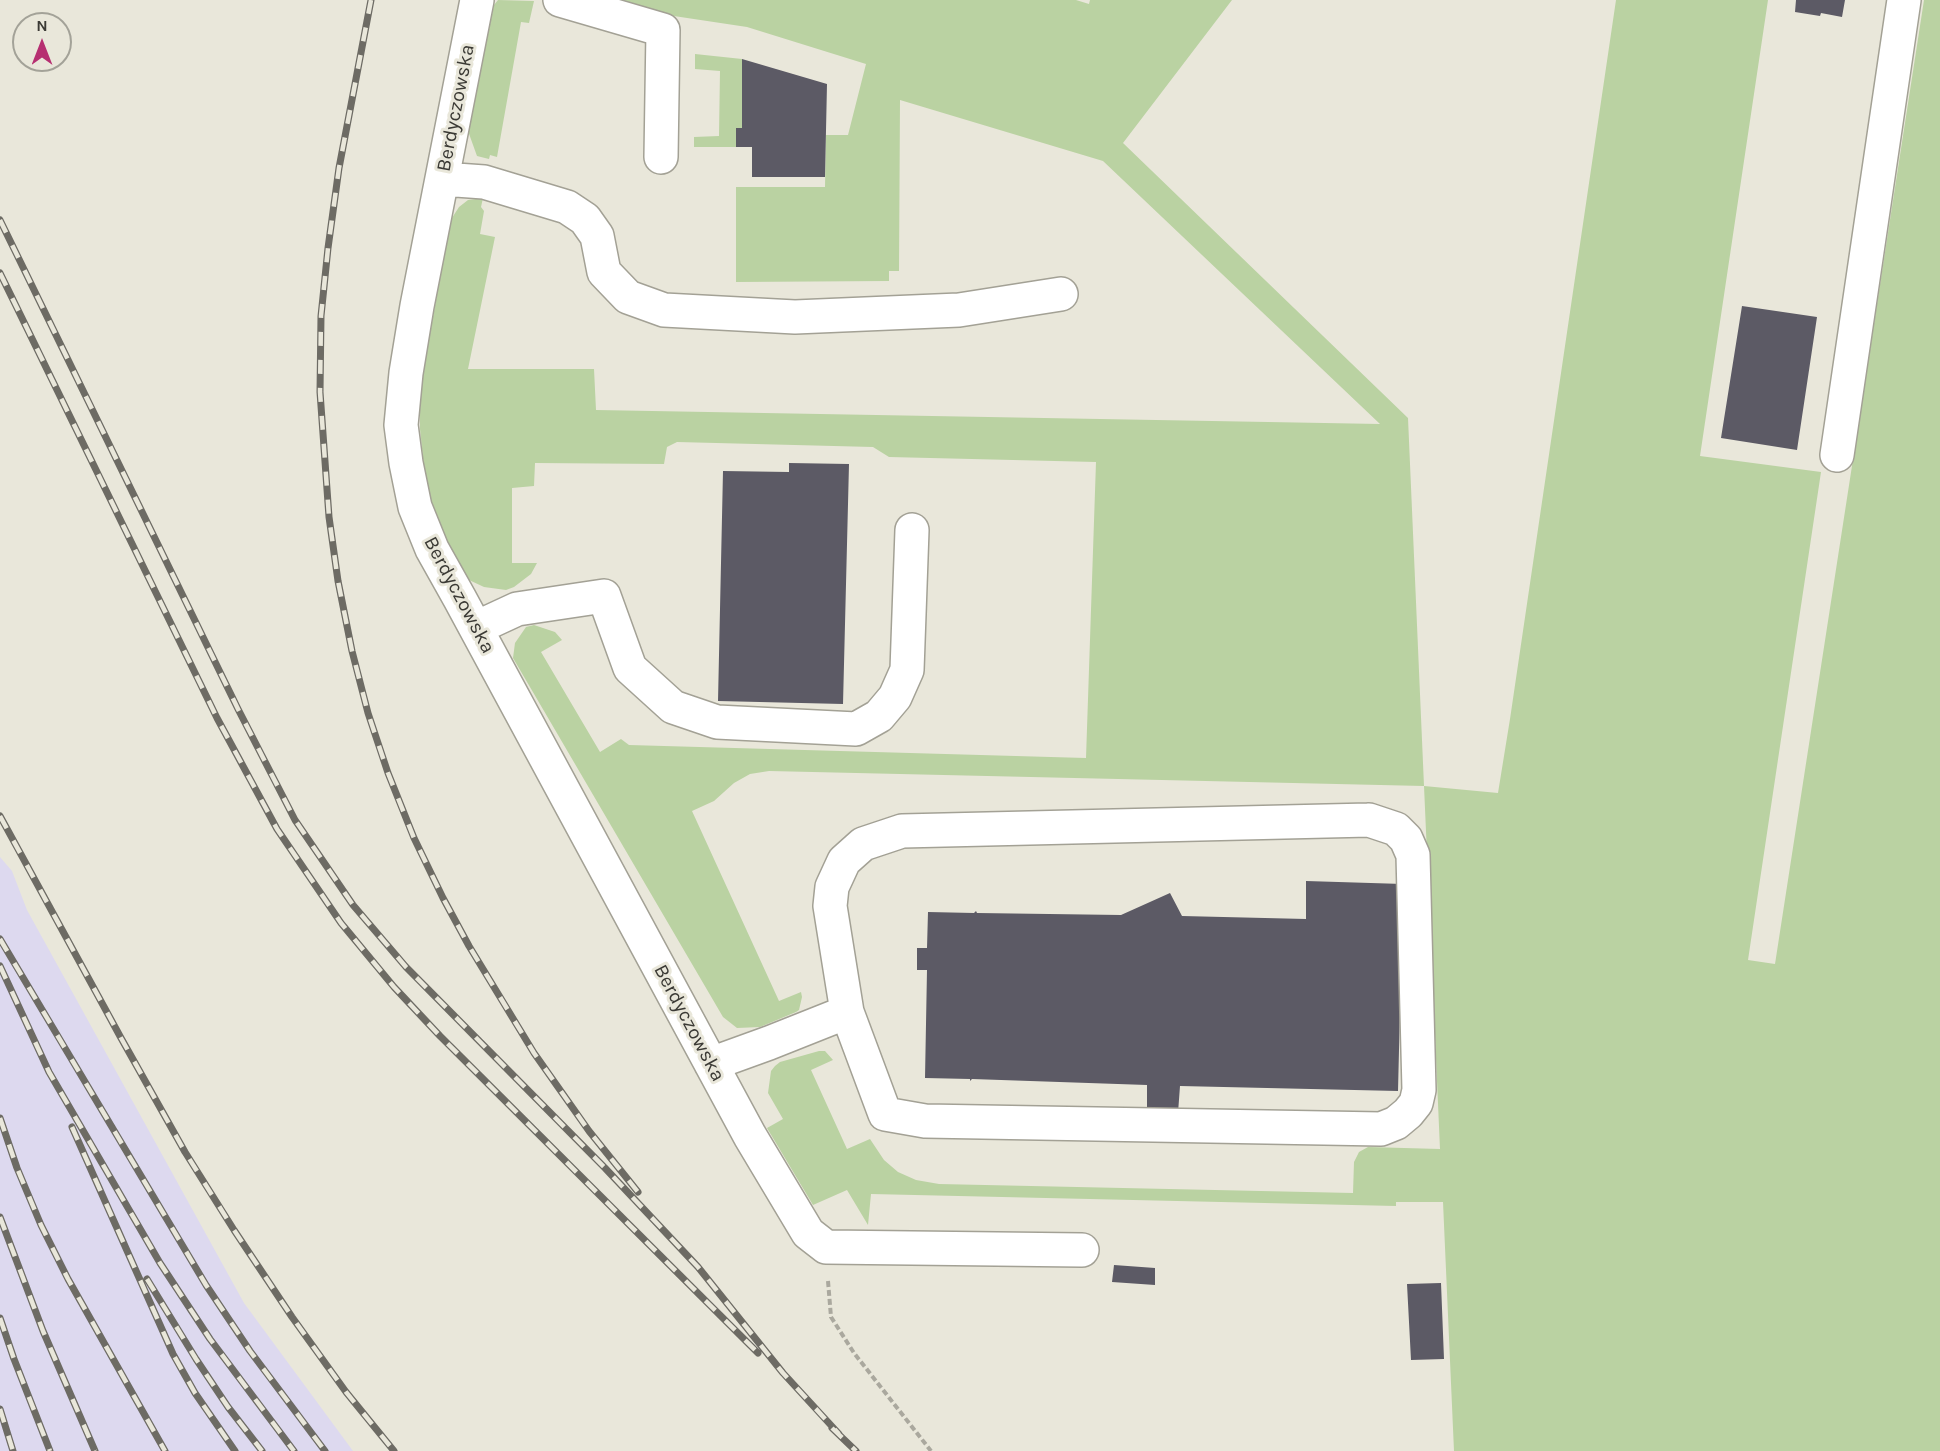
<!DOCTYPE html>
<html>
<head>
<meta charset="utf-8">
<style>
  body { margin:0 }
  #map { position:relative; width:1940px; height:1451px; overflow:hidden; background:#e9e7da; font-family:Karla,sans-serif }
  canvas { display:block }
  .north { position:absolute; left:12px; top:12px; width:60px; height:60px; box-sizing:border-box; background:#e9e7da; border:2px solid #a3a298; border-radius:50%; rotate:0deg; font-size:16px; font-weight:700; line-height:24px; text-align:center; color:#3b3a35 }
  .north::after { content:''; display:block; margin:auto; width:21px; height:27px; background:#b62f71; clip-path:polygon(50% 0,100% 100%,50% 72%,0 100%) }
</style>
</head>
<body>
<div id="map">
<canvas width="1940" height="1451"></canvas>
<div class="north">N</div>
</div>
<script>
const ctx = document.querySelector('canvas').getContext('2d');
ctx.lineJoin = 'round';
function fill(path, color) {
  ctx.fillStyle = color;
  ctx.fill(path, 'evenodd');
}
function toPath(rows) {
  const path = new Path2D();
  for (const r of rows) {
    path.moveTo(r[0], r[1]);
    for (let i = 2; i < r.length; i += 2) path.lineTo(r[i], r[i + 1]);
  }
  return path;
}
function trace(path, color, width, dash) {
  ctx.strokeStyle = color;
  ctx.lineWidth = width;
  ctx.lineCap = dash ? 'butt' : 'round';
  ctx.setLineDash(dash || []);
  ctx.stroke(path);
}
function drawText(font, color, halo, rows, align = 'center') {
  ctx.font = font + ' Karla,sans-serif';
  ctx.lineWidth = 6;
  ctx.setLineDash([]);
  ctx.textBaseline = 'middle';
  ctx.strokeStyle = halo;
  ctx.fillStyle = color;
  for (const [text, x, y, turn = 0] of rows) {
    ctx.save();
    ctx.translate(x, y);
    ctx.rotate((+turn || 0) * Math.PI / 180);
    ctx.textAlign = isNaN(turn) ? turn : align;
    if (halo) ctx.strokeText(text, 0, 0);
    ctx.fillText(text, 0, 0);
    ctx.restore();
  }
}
fill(toPath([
  [0,857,12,871,27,910,244,1303,353,1451,0,1451]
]), '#ddd9ef');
fill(toPath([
  [498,0,534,1,529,23,521,22,497,157,490,155,489,159,477,156,468,131,494,5],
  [595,0,1076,0,1089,4,1090,0,1232,0,1123,143,1408,418,1424,786,1498,793,1510,719,1616,0,1768,0,1700,456,1821,472,1748,960,1775,964,1924,0,1940,0,1940,1451,1454,1451,1443,1202,1396,1202,1396,1206,871,1194,868,1225,847,1190,813,1205,767,1128,783,1119,768,1093,771,1071,775,1066,780,1062,819,1051,825,1051,833,1060,811,1070,847,1149,870,1139,884,1160,898,1172,916,1180,939,1184,1353,1193,1354,1162,1359,1152,1368,1147,1440,1149,1424,786,769,771,750,774,734,783,714,801,692,811,779,1001,801,992,802,997,799,1010,796,1012,760,1027,737,1028,723,1017,513,658,515,643,526,627,534,625,555,632,562,640,541,652,600,752,621,739,629,745,1086,758,1096,462,889,457,873,447,677,442,667,447,664,464,535,463,534,486,512,488,512,563,537,563,531,574,514,587,506,590,484,587,469,580,436,522,424,468,420,429,420,390,450,221,459,207,468,200,483,198,481,207,484,211,480,234,495,237,468,369,594,369,596,410,1380,424,1103,161,900,100,899,271,889,271,889,281,736,282,736,187,825,187,826,135,848,135,866,64,747,27,634,10],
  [695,54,742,59,742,128,736,128,736,147,694,147,694,137,719,136,720,71,695,69]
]), '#bad2a2');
fill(toPath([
  [1796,0,1845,0,1842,17,1821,13,1820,16,1795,12],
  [742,59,827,84,825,177,752,177,752,147,736,147,736,128,742,128],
  [1742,306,1817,317,1797,450,1721,438],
  [789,463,849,464,843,704,718,701,723,471,789,472],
  [1306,881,1403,884,1398,1091,1180,1086,1178,1113,1147,1111,1147,1085,972,1079,970,1081,970,1079,925,1078,927,970,917,970,917,948,927,948,928,912,974,913,976,911,977,913,1121,915,1170,893,1182,916,1306,919],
  [1114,1265,1155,1268,1155,1285,1112,1282],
  [1441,1283,1444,1359,1411,1360,1407,1284]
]), '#5c5a65');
const minor = toPath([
  [477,0,417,306,406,373,401,425,406,463,415,507,432,549,460,599,750,1136,808,1233,826,1247,1082,1250],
  [560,0,663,30,661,157],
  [442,179,484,182,567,207,585,219,597,236,604,272,628,297,664,310,795,317,959,310,1061,294],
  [1837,455,1904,0],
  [476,628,517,609,604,596,630,668,673,707,717,722,856,729,879,716,895,697,907,670,912,530],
  [1369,820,1396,829,1406,839,1413,855,1419,1090,1416,1103,1408,1113,1396,1123,1381,1129,925,1121,885,1114,847,1012,830,906,832,887,844,861,863,844,902,831,1369,820],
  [711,1064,769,1043,847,1012]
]);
trace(minor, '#a3a195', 36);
trace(toPath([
  [828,1281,831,1317,854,1353,931,1451]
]), '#aaa89e', 4, [6, 3]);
trace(minor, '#fff', 33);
const rail = toPath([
  [371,0,339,168,328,248,321,316,320,392,329,517,338,581,352,651,368,713,388,773,414,838,443,898,469,946,534,1053,589,1131,638,1192],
  [0,220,238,709,295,820,353,905,406,967,605,1168,698,1267,783,1373,839,1434],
  [0,273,217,718,277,829,341,923,394,987,440,1036,758,1353],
  [0,816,121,1038,185,1152,234,1230,292,1317,346,1392,394,1451],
  [0,939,206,1285,250,1351,325,1451],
  [0,966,49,1072,160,1263,210,1339,294,1451],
  [0,1118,17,1168,41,1225,68,1279,165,1451],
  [72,1127,173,1354,195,1393,235,1451],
  [0,1217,43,1331,95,1451],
  [147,1279,196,1359,228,1407,262,1451],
  [0,1318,14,1359,50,1451],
  [0,1409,13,1451],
  [832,1428,856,1451]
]);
trace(rail, '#6d6b64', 7);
trace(rail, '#e9e7da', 4.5, [14]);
drawText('20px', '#3b3a35', '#e9e7da', [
  ["Berdyczowska",456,108,-79],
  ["Berdyczowska",459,595,62],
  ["Berdyczowska",689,1023,62]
]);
</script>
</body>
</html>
